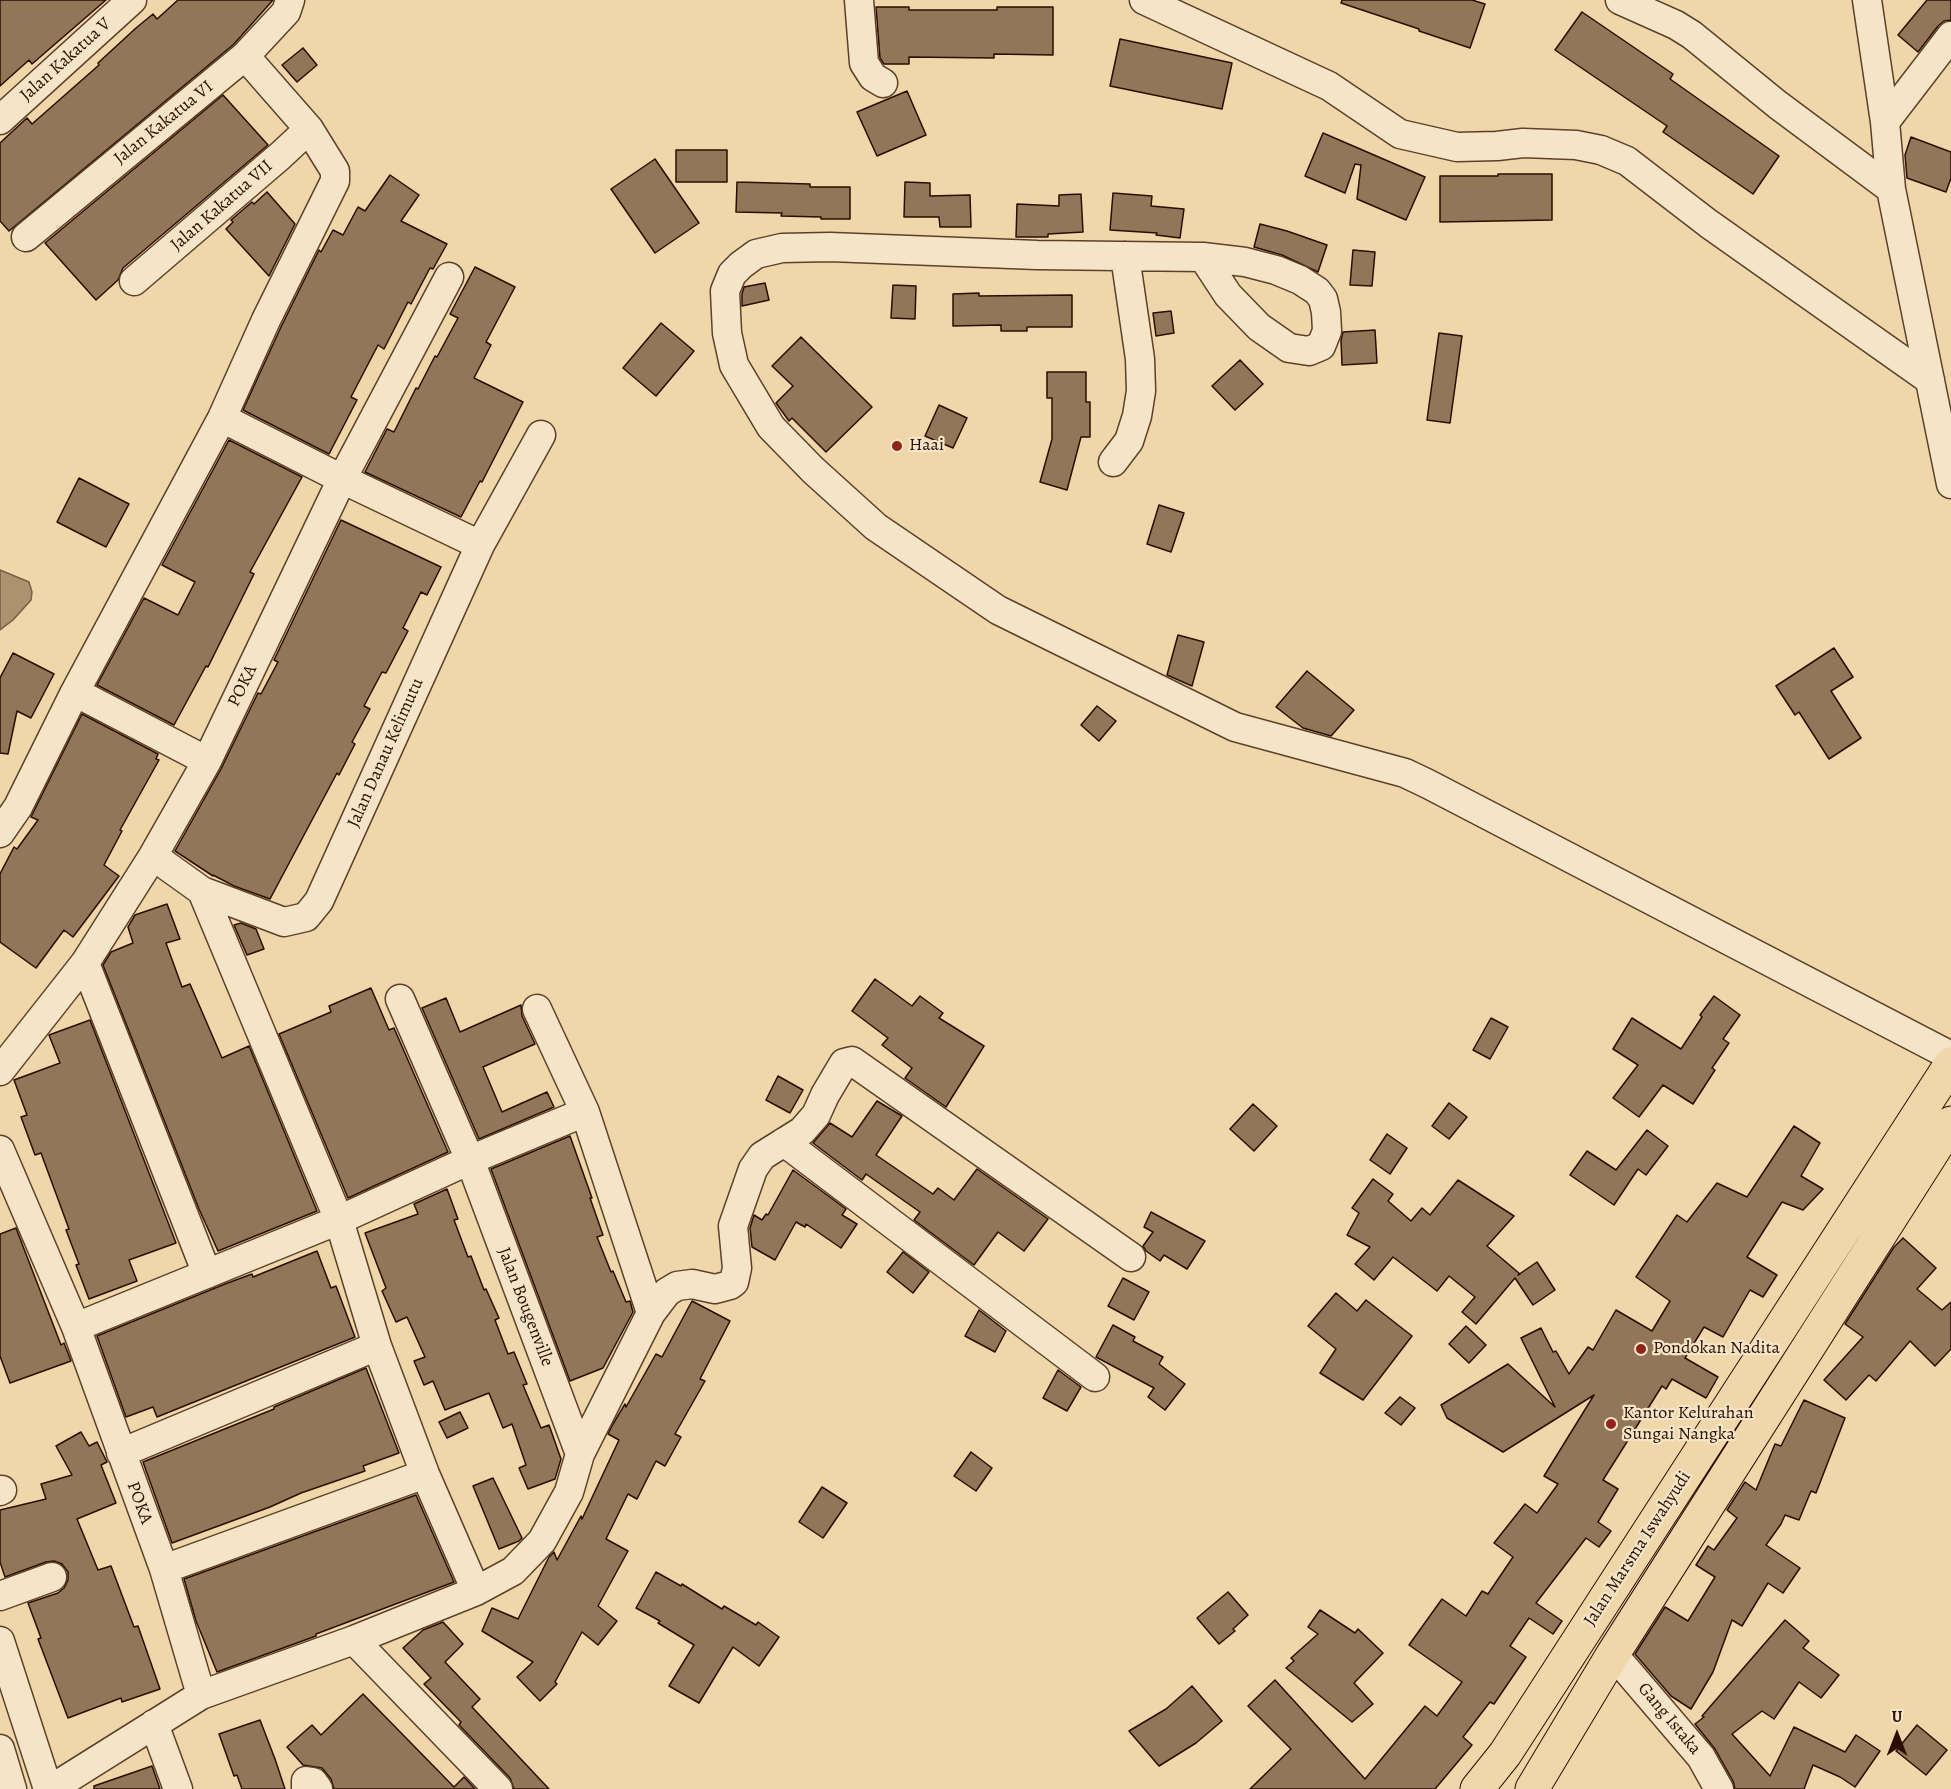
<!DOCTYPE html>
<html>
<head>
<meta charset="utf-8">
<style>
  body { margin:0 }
  #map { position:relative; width:1951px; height:1789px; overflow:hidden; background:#efd7aa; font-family:Alegreya,serif }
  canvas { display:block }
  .north { position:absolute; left:1867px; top:1705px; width:60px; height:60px; -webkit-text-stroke:4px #f5e5c8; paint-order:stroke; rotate:0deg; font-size:16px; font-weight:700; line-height:24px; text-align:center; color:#2b0e00 }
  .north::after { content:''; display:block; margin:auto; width:21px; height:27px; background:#2b0e00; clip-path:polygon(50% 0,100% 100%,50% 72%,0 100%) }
</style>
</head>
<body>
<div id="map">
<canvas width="1951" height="1789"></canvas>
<div class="north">U</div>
</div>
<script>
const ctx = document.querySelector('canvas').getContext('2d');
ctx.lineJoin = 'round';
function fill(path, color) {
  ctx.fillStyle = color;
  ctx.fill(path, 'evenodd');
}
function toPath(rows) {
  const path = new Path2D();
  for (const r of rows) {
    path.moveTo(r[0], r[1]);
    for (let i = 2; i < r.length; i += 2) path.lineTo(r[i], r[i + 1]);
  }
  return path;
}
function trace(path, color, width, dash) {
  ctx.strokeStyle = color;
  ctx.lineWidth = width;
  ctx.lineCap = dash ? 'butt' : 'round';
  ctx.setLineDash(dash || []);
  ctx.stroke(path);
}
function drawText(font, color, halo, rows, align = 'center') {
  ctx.font = font + ' Alegreya,serif';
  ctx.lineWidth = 4.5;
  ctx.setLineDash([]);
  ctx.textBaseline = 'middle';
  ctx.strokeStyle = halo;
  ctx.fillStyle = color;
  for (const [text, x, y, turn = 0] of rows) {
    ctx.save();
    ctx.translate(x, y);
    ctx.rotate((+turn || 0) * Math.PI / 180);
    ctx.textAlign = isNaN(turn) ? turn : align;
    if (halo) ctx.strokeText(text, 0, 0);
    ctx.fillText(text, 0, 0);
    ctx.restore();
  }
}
const water = toPath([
  [0,570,29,582,32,592,31,600,13,620,0,630,0,570]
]);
fill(water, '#ac9370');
trace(water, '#785e43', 1.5);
const building = toPath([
  [0,0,106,0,32,64,29,60,0,86,0,0],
  [178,0,273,0,234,44,9,231,0,221,0,143,27,118,32,124,99,65,98,63,136,28,153,14,157,19,178,0],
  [1342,0,1472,0,1485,4,1470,48,1419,31,1419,29,1341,3,1342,0],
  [1927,0,1951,0,1951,20,1944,21,1938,26,1918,52,1898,35,1927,0],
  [876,7,909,7,909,10,997,10,997,7,1053,7,1053,55,994,54,994,58,909,57,909,64,884,64,880,58,876,7],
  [1582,12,1673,74,1670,79,1779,156,1753,194,1663,132,1667,126,1555,50,1582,12],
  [1120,39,1232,63,1222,109,1110,86,1120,39],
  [303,48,317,65,297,82,282,65,303,48],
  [907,91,926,135,877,156,857,112,907,91],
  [223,95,268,145,123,268,118,280,96,300,45,243,223,95],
  [1323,133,1425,177,1406,220,1357,199,1361,165,1355,164,1345,193,1305,176,1323,133],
  [1911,137,1951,152,1951,178,1946,192,1907,178,1905,155,1911,137],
  [676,150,727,150,727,182,676,182,676,150],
  [655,159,699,223,655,253,611,189,655,159],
  [1498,174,1552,174,1552,220,1440,222,1440,176,1498,176,1498,174],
  [390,175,419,195,401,221,447,244,433,269,430,268,411,304,408,302,384,349,378,345,351,397,357,400,329,454,243,410,281,327,319,250,321,252,333,230,343,235,358,207,365,211,390,175],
  [737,182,810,184,810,187,850,187,850,219,821,219,821,217,781,216,782,213,736,212,737,182],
  [905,182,930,183,930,196,970,195,971,227,940,227,939,217,904,217,905,182],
  [267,192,295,224,269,276,226,229,233,222,231,220,252,202,254,204,267,192],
  [1113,193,1152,196,1151,206,1184,209,1180,238,1156,235,1157,233,1110,230,1113,193],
  [1081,194,1083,232,1048,234,1048,237,1016,237,1017,204,1059,206,1059,195,1081,194],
  [1260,224,1287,231,1327,245,1318,272,1282,255,1254,247,1260,224],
  [1353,250,1375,252,1372,286,1350,285,1353,250],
  [475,267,515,287,486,342,491,345,474,378,523,402,482,482,480,481,461,517,365,472,387,429,394,432,416,388,418,389,435,356,437,357,458,318,450,314,475,267],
  [765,283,769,300,742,306,742,294,744,287,765,283],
  [893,285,916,286,915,319,891,318,893,285],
  [979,293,979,296,1072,295,1072,327,1027,327,1027,331,1001,331,1001,325,953,326,953,294,979,293],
  [1171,311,1174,333,1156,336,1153,313,1171,311],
  [661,323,694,351,656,396,623,368,661,323],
  [1375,330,1377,363,1342,365,1341,340,1343,332,1375,330],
  [1439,333,1462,336,1450,423,1427,420,1439,333],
  [801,337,872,407,826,452,792,418,789,421,776,403,793,386,772,366,801,337],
  [1240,360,1263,384,1235,410,1212,386,1240,360],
  [1047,372,1086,372,1086,402,1090,402,1090,437,1081,437,1067,490,1040,482,1052,439,1052,398,1047,398,1047,372],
  [939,405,967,418,953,448,925,436,939,405],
  [229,440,302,477,250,572,254,574,208,667,206,666,174,725,97,685,144,598,178,615,195,582,162,565,229,440],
  [79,478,129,504,106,547,57,522,79,478],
  [1159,505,1184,513,1171,552,1147,544,1159,505],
  [341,520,441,567,427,595,421,592,403,628,408,631,386,673,382,672,364,706,370,709,352,742,355,744,339,775,337,773,270,899,234,886,213,875,213,876,175,851,221,769,258,693,261,694,278,662,274,660,341,520],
  [1178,635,1204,642,1192,686,1167,675,1178,635],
  [1834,648,1853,677,1831,691,1861,738,1829,759,1799,712,1795,715,1776,686,1834,648],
  [13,653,54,674,31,718,17,711,8,754,0,753,0,678,13,653],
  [1307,671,1354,710,1331,736,1303,728,1276,707,1307,671],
  [1097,706,1116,721,1099,741,1081,725,1097,706],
  [82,714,158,754,156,759,159,760,120,830,122,831,104,865,119,876,73,937,64,930,36,968,0,942,0,874,14,847,17,849,38,820,31,817,82,714],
  [167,904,180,939,166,943,182,987,190,984,222,1058,249,1046,317,1211,218,1251,199,1209,103,965,111,952,133,943,128,927,135,915,167,904],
  [241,923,256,929,264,949,247,955,234,925,241,923],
  [875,979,912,1006,920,996,943,1013,939,1018,984,1046,946,1107,905,1078,912,1068,882,1045,888,1038,852,1011,875,979],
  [371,988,389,1030,394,1028,448,1152,348,1198,279,1034,331,1012,329,1006,371,988],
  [1714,996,1740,1015,1723,1039,1729,1043,1712,1068,1715,1070,1693,1104,1663,1085,1639,1117,1613,1098,1638,1065,1613,1049,1632,1018,1681,1049,1702,1017,1700,1015,1714,996],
  [446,998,460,1032,521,1005,522,1016,535,1044,483,1067,502,1112,547,1092,554,1107,479,1139,422,1008,446,998],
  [1491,1018,1508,1027,1490,1059,1473,1050,1491,1018],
  [90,1020,176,1243,129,1260,137,1281,89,1299,76,1265,79,1264,66,1230,69,1229,41,1153,35,1155,21,1117,27,1115,14,1080,60,1063,49,1035,90,1020],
  [778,1076,803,1090,790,1113,766,1100,778,1076],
  [877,1101,902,1116,876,1155,933,1194,938,1188,954,1200,977,1169,1048,1219,1024,1251,998,1232,974,1265,914,1220,920,1212,866,1174,862,1180,813,1143,830,1123,852,1137,877,1101],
  [1449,1103,1467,1117,1449,1139,1432,1126,1449,1103],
  [1253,1104,1277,1126,1254,1151,1230,1129,1253,1104],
  [1794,1126,1820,1143,1801,1176,1823,1189,1803,1210,1782,1202,1747,1257,1777,1275,1763,1297,1750,1290,1723,1337,1704,1327,1685,1358,1718,1377,1706,1398,1672,1379,1666,1389,1662,1386,1603,1480,1618,1489,1598,1522,1611,1531,1599,1547,1586,1538,1536,1603,1562,1621,1553,1634,1529,1618,1510,1646,1526,1657,1494,1704,1490,1702,1463,1737,1472,1745,1435,1789,1250,1789,1291,1749,1248,1706,1275,1680,1365,1779,1425,1706,1437,1716,1462,1682,1409,1645,1442,1599,1466,1616,1482,1591,1488,1594,1513,1557,1494,1543,1525,1504,1537,1513,1558,1484,1544,1476,1594,1395,1503,1452,1447,1418,1441,1405,1508,1364,1555,1407,1521,1338,1541,1328,1553,1352,1556,1351,1569,1374,1588,1347,1593,1350,1616,1310,1652,1331,1670,1301,1636,1277,1677,1215,1687,1222,1717,1183,1747,1197,1794,1126],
  [1647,1130,1668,1146,1646,1175,1638,1169,1614,1205,1570,1175,1587,1151,1616,1170,1647,1130],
  [1387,1134,1407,1148,1390,1174,1370,1160,1387,1134],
  [570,1136,592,1198,590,1198,603,1235,597,1237,611,1272,613,1271,626,1302,630,1301,633,1312,603,1368,570,1381,491,1169,570,1136],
  [793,1170,846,1209,842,1215,857,1224,841,1248,806,1224,805,1227,796,1222,775,1260,752,1247,750,1228,754,1215,762,1220,766,1214,768,1215,793,1170],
  [1373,1179,1393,1194,1388,1201,1411,1221,1422,1208,1430,1215,1458,1180,1514,1216,1487,1246,1520,1274,1518,1275,1537,1262,1555,1290,1533,1305,1515,1278,1476,1324,1462,1312,1475,1297,1449,1276,1437,1291,1393,1257,1374,1280,1355,1264,1370,1247,1347,1235,1359,1213,1352,1208,1373,1179],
  [447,1189,458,1219,454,1220,468,1257,471,1256,484,1290,486,1289,499,1318,495,1320,508,1354,514,1352,527,1384,523,1385,541,1428,549,1425,561,1459,555,1479,528,1489,519,1468,526,1465,512,1424,503,1428,489,1393,445,1410,433,1381,424,1385,414,1361,425,1357,407,1317,396,1322,382,1291,386,1288,365,1233,418,1214,414,1204,447,1189],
  [1151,1212,1205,1241,1187,1269,1164,1255,1160,1261,1146,1251,1143,1246,1153,1232,1144,1227,1151,1212],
  [16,1228,61,1345,64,1343,71,1361,10,1383,0,1356,0,1234,16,1228],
  [1903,1238,1936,1268,1917,1289,1942,1310,1951,1302,1951,1349,1935,1366,1910,1341,1876,1381,1869,1375,1846,1400,1824,1380,1863,1337,1845,1324,1894,1247,1903,1238],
  [317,1251,331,1288,336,1286,355,1337,157,1417,153,1407,126,1417,97,1336,225,1284,252,1274,253,1277,317,1251],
  [903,1252,929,1272,913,1293,887,1272,903,1252],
  [1123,1278,1149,1292,1134,1320,1108,1306,1123,1278],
  [1336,1293,1357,1311,1366,1300,1412,1336,1363,1400,1320,1373,1336,1349,1308,1326,1336,1293],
  [692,1301,730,1321,700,1379,705,1381,675,1434,681,1437,665,1466,656,1461,637,1499,628,1494,606,1539,628,1551,598,1606,617,1621,598,1645,582,1632,555,1682,557,1684,540,1701,517,1677,533,1662,482,1631,492,1608,518,1619,549,1557,554,1552,557,1560,581,1516,582,1519,619,1440,608,1434,613,1424,625,1404,626,1407,656,1354,662,1357,692,1301],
  [979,1310,1006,1331,995,1352,965,1336,979,1310],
  [1113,1325,1135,1337,1133,1341,1163,1357,1159,1364,1185,1384,1165,1410,1148,1397,1154,1388,1096,1357,1113,1325],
  [1466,1326,1486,1345,1469,1363,1449,1344,1466,1326],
  [366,1368,399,1453,363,1466,365,1471,301,1493,270,1507,172,1543,143,1462,274,1409,274,1407,366,1368],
  [1058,1370,1081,1387,1067,1411,1043,1398,1058,1370],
  [1400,1397,1415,1408,1401,1425,1385,1413,1400,1397],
  [1804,1400,1845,1418,1816,1493,1811,1491,1799,1520,1785,1515,1781,1524,1766,1545,1800,1568,1783,1593,1768,1583,1742,1626,1732,1620,1713,1672,1691,1709,1671,1696,1635,1654,1665,1607,1688,1621,1715,1577,1696,1565,1708,1546,1714,1550,1737,1518,1727,1510,1745,1482,1756,1490,1775,1444,1781,1446,1804,1400],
  [460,1412,468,1428,447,1438,439,1422,460,1412],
  [81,1432,89,1446,97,1442,107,1462,101,1465,116,1503,77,1519,98,1570,111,1566,134,1627,138,1626,160,1689,122,1702,121,1698,68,1718,38,1639,41,1638,28,1603,58,1593,64,1588,68,1580,68,1572,62,1564,54,1561,46,1562,5,1577,0,1562,0,1510,46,1499,41,1484,72,1475,56,1446,81,1432],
  [971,1452,992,1468,976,1491,954,1476,971,1452],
  [493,1478,522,1538,519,1541,499,1549,473,1486,493,1478],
  [822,1487,847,1503,823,1538,799,1522,822,1487],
  [416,1495,454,1582,316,1634,316,1636,217,1672,196,1621,184,1579,416,1495],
  [656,1572,681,1586,682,1584,722,1609,724,1606,756,1625,758,1622,779,1637,759,1666,733,1647,699,1703,669,1686,694,1645,658,1623,660,1621,636,1608,656,1572],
  [1228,1592,1248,1615,1233,1629,1235,1631,1219,1644,1197,1618,1228,1592],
  [1320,1610,1355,1633,1358,1629,1383,1653,1354,1683,1373,1704,1352,1722,1286,1668,1294,1661,1291,1658,1318,1634,1308,1627,1320,1610],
  [1785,1620,1809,1641,1803,1648,1839,1675,1821,1698,1799,1682,1774,1719,1762,1711,1732,1734,1770,1776,1794,1727,1845,1752,1856,1735,1880,1751,1855,1787,1840,1777,1813,1765,1804,1789,1735,1789,1733,1781,1715,1749,1695,1724,1704,1717,1702,1716,1785,1620],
  [443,1622,463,1644,445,1662,480,1699,472,1707,549,1789,514,1789,510,1778,459,1725,461,1722,424,1684,431,1678,403,1648,423,1630,443,1622],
  [1192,1686,1222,1721,1196,1743,1159,1766,1129,1731,1166,1709,1192,1686],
  [363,1694,454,1787,464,1777,475,1789,334,1789,331,1779,322,1768,303,1765,287,1747,312,1725,321,1735,363,1694],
  [260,1720,275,1759,285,1789,242,1789,237,1775,234,1776,219,1734,260,1720],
  [1917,1725,1947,1750,1926,1775,1896,1751,1917,1725],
  [152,1766,160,1789,94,1789,94,1786,152,1766]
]);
fill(building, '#917758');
trace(building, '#2b0e00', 1.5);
const minor = toPath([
  [859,0,864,63,873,77,883,83],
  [1144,0,1329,86,1400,134,1457,147,1497,146,1523,143,1576,145,1601,150,1627,161,1709,224,1930,380],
  [1620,0,1676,25,1692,35,1778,105,1891,189],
  [1867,0,1885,122,1891,189,1951,484],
  [0,120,132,0],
  [1885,122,1951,36],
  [26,237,245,56,286,12,290,0],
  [1203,257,1228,295,1259,327,1289,348,1309,351,1321,346,1327,331,1326,312,1323,299,1317,291,1300,280,1276,270,1245,262,1203,257,1037,255,830,247,782,248,756,254,741,265,732,274,725,291,727,333,734,365,771,427,813,470,876,527,998,610,1235,727,1405,773,1428,784,1951,1056],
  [134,281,280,156,309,129],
  [222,418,342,479,480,545],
  [1113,462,1129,441,1137,416,1141,391,1140,359,1125,256],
  [75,692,207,761],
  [0,833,18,807,75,692,222,418,266,320,335,181,335,171,309,129,245,56],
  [153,856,202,891,284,922,306,917,319,901,480,545,541,435],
  [202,891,339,1220,377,1346,425,1474,476,1591],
  [85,963,207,1274],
  [400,999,470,1160,580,1454],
  [537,1009,585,1112],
  [0,1071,85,963,153,856,207,761,342,479,449,277],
  [784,1142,1095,1377],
  [0,1150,76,1327,164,1569,201,1695],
  [76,1327,339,1220,470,1160,585,1112,651,1313],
  [121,1453,377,1346],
  [0,1491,2,1490],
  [164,1569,425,1474],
  [0,1596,52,1577],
  [354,1640,498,1789],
  [0,1641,48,1789],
  [1613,1654,1701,1757,1719,1789],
  [154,1724,178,1789],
  [0,1749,12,1789],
  [51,1789,201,1695,354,1640,476,1591,513,1571,542,1541,569,1492,580,1454,651,1313,667,1292,677,1286,692,1284,715,1289,730,1285,734,1282,737,1268,733,1226,753,1169,762,1156,802,1131,816,1115,825,1095,844,1063,852,1061,1131,1257],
  [306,1789,306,1781,313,1782,318,1789]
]);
const highway = toPath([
  [1477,1789,1505,1754,1951,1064],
  [1532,1789,1613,1654,1951,1123]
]);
trace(minor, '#5c402a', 31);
trace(highway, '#2b0e00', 35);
trace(minor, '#f5e5c8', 28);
trace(highway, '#efd7aa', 33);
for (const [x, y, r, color] of [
  [897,446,6,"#8f2418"],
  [1641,1349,6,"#8f2418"],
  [1611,1424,6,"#8f2418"]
]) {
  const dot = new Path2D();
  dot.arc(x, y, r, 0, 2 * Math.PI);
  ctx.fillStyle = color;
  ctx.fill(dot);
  trace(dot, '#f5e5c8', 2);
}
drawText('18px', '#2b0e00', '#f5e5c8', [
  ["Jalan Kakatua V",66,60,-42],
  ["Jalan Kakatua VI",164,123,-39],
  ["Jalan Kakatua VII",222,206,-41],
  ["POKA",243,686,-64],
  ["Jalan Danau Kelimutu",386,753,-66],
  ["Jalan Bougenville",525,1307,69],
  ["POKA",139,1503,70],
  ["Jalan Marsma Iswahyudi",1638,1549,-57],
  ["Gang Istaka",1669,1719,50]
]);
drawText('18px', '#2b0e00', '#f5e5c8', [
  ["Haai",909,446],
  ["Pondokan Nadita",1653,1349],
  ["Kantor Kelurahan",1623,1414],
  ["Sungai Nangka",1623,1435]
], 'left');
</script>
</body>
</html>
